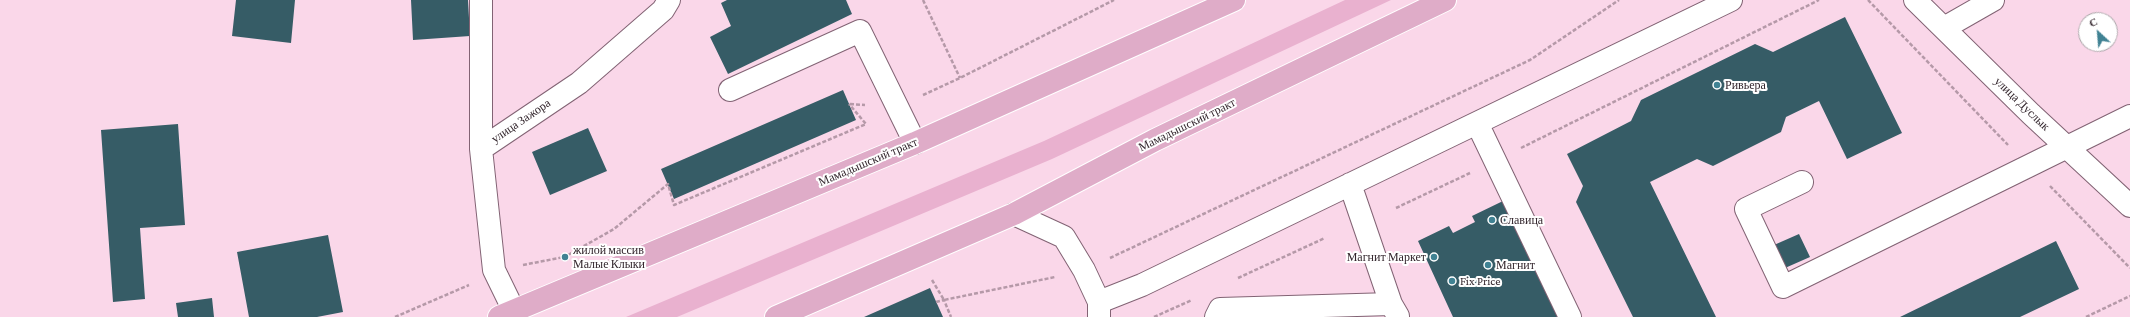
<!DOCTYPE html>
<html>
<head>
<meta charset="utf-8">
<style>
  body { margin:0 }
  #map { position:relative; width:2130px; height:317px; overflow:hidden; background:#fad7e9; font-family:"Crimson Pro",serif }
  canvas { display:block }
  .north { position:absolute; left:2078px; top:12px; width:40px; height:40px; box-sizing:border-box; background:#fff; border:1px solid #ada8ab; border-radius:50%; rotate:334deg; font-size:11px; font-weight:700; line-height:16px; text-align:center; color:#33262d }
  .north::after { content:''; display:block; margin:auto; width:14px; height:18px; background:#408293; clip-path:polygon(50% 0,100% 100%,50% 72%,0 100%) }
</style>
</head>
<body>
<div id="map">
<canvas width="2130" height="317"></canvas>
<div class="north">С</div>
</div>
<script>
const ctx = document.querySelector('canvas').getContext('2d');
ctx.lineJoin = 'round';
function fill(path, color) {
  ctx.fillStyle = color;
  ctx.fill(path, 'evenodd');
}
function toPath(rows) {
  const path = new Path2D();
  for (const r of rows) {
    path.moveTo(r[0], r[1]);
    for (let i = 2; i < r.length; i += 2) path.lineTo(r[i], r[i + 1]);
  }
  return path;
}
function trace(path, color, width, dash) {
  ctx.strokeStyle = color;
  ctx.lineWidth = width;
  ctx.lineCap = dash ? 'butt' : 'round';
  ctx.setLineDash(dash || []);
  ctx.stroke(path);
}
function drawText(font, color, halo, rows, align = 'center') {
  ctx.font = font + ' "Crimson Pro",serif';
  ctx.lineWidth = 4;
  ctx.setLineDash([]);
  ctx.textBaseline = 'middle';
  ctx.strokeStyle = halo;
  ctx.fillStyle = color;
  for (const [text, x, y, turn = 0] of rows) {
    ctx.save();
    ctx.translate(x, y);
    ctx.rotate((+turn || 0) * Math.PI / 180);
    ctx.textAlign = isNaN(turn) ? turn : align;
    if (halo) ctx.strokeText(text, 0, 0);
    ctx.fillText(text, 0, 0);
    ctx.restore();
  }
}
fill(toPath([
  [1345,0,1391,0,1052,159,677,317,626,317,1044,141]
]), '#e9b1cf');
fill(toPath([
  [236,0,295,0,291,43,232,36],
  [411,0,468,0,470,36,413,40],
  [727,0,846,0,852,14,728,74,710,37,731,26,721,3],
  [1845,17,1902,133,1847,159,1819,101,1786,117,1781,132,1713,166,1697,159,1650,182,1716,317,1633,317,1576,202,1583,186,1567,154,1631,121,1641,100,1755,44,1773,52],
  [843,90,856,120,674,199,661,169],
  [178,124,185,225,140,228,145,299,113,302,101,130],
  [588,128,607,171,550,195,532,152],
  [1503,201,1558,317,1453,317,1418,241,1449,226,1453,233,1475,222,1472,216],
  [1799,234,1810,257,1785,268,1774,245],
  [328,235,343,312,317,317,249,317,237,252],
  [2056,241,2079,289,2020,317,1900,317],
  [930,288,943,317,864,317],
  [212,298,214,317,178,317,176,303]
]), '#365c66');
const minor = toPath([
  [1915,0,2031,114,2130,206],
  [1944,28,1993,0],
  [730,90,860,31,915,143],
  [1477,123,1570,317],
  [481,149,481,0],
  [1802,182,1746,209,1783,287,2130,116],
  [1350,184,1391,304,1398,316],
  [1014,214,1064,237,1084,270,1099,302,1099,317],
  [1099,302,1142,285,1731,0],
  [514,311,494,270,481,149,579,83,663,10,669,0],
  [1216,317,1220,309,1391,304]
]);
const major = toPath([
  [499,317,915,143,1234,0],
  [776,317,1014,214,1155,140,1445,0]
]);
trace(minor, '#826374', 24);
trace(major, '#fff', 24);
trace(toPath([
  [923,0,960,78],
  [1868,0,2008,145],
  [923,95,960,78,1114,0],
  [850,104,865,105],
  [1521,148,1819,0],
  [2050,186,2130,268],
  [1396,208,1470,173],
  [568,255,614,229,668,184,674,205,866,124,849,104],
  [1110,258,1530,60,1619,0],
  [523,265,564,257],
  [1238,278,1325,238],
  [932,280,944,300,1055,277],
  [936,302,944,300,951,317],
  [395,317,469,285],
  [1154,317,1192,300],
  [2086,317,2130,296]
]), '#b599a8', 2.5, [4, 2]);
trace(minor, '#fff', 22);
trace(major, '#dfacc8', 22);
for (const [x, y, r, color] of [
  [1717,85,4,"#408293"],
  [1492,220,4,"#408293"],
  [565,257,4,"#408293"],
  [1434,257,4,"#408293"],
  [1488,265,4,"#408293"],
  [1452,281,4,"#408293"]
]) {
  const dot = new Path2D();
  dot.arc(x, y, r, 0, 2 * Math.PI);
  ctx.fillStyle = color;
  ctx.fill(dot);
  trace(dot, '#fff', 1.5);
}
drawText('12px', '#33262d', '#fff', [
  ["Ривьера",1725,85],
  ["Славица",1500,220],
  ["жилой массив",573,250],
  ["Малые Клыки",573,264],
  ["Магнит Маркет",1426,257,"right"],
  ["Магнит",1496,265],
  ["Fix Price",1460,281]
], 'left');
drawText('12px', '#33262d', '#fff', [
  ["улица Дуслык",2022,104,44],
  ["улица Зажора",521,121,-34],
  ["Мамадышский тракт",1187,125,-26],
  ["Мамадышский тракт",868,162,-23]
]);
</script>
</body>
</html>
